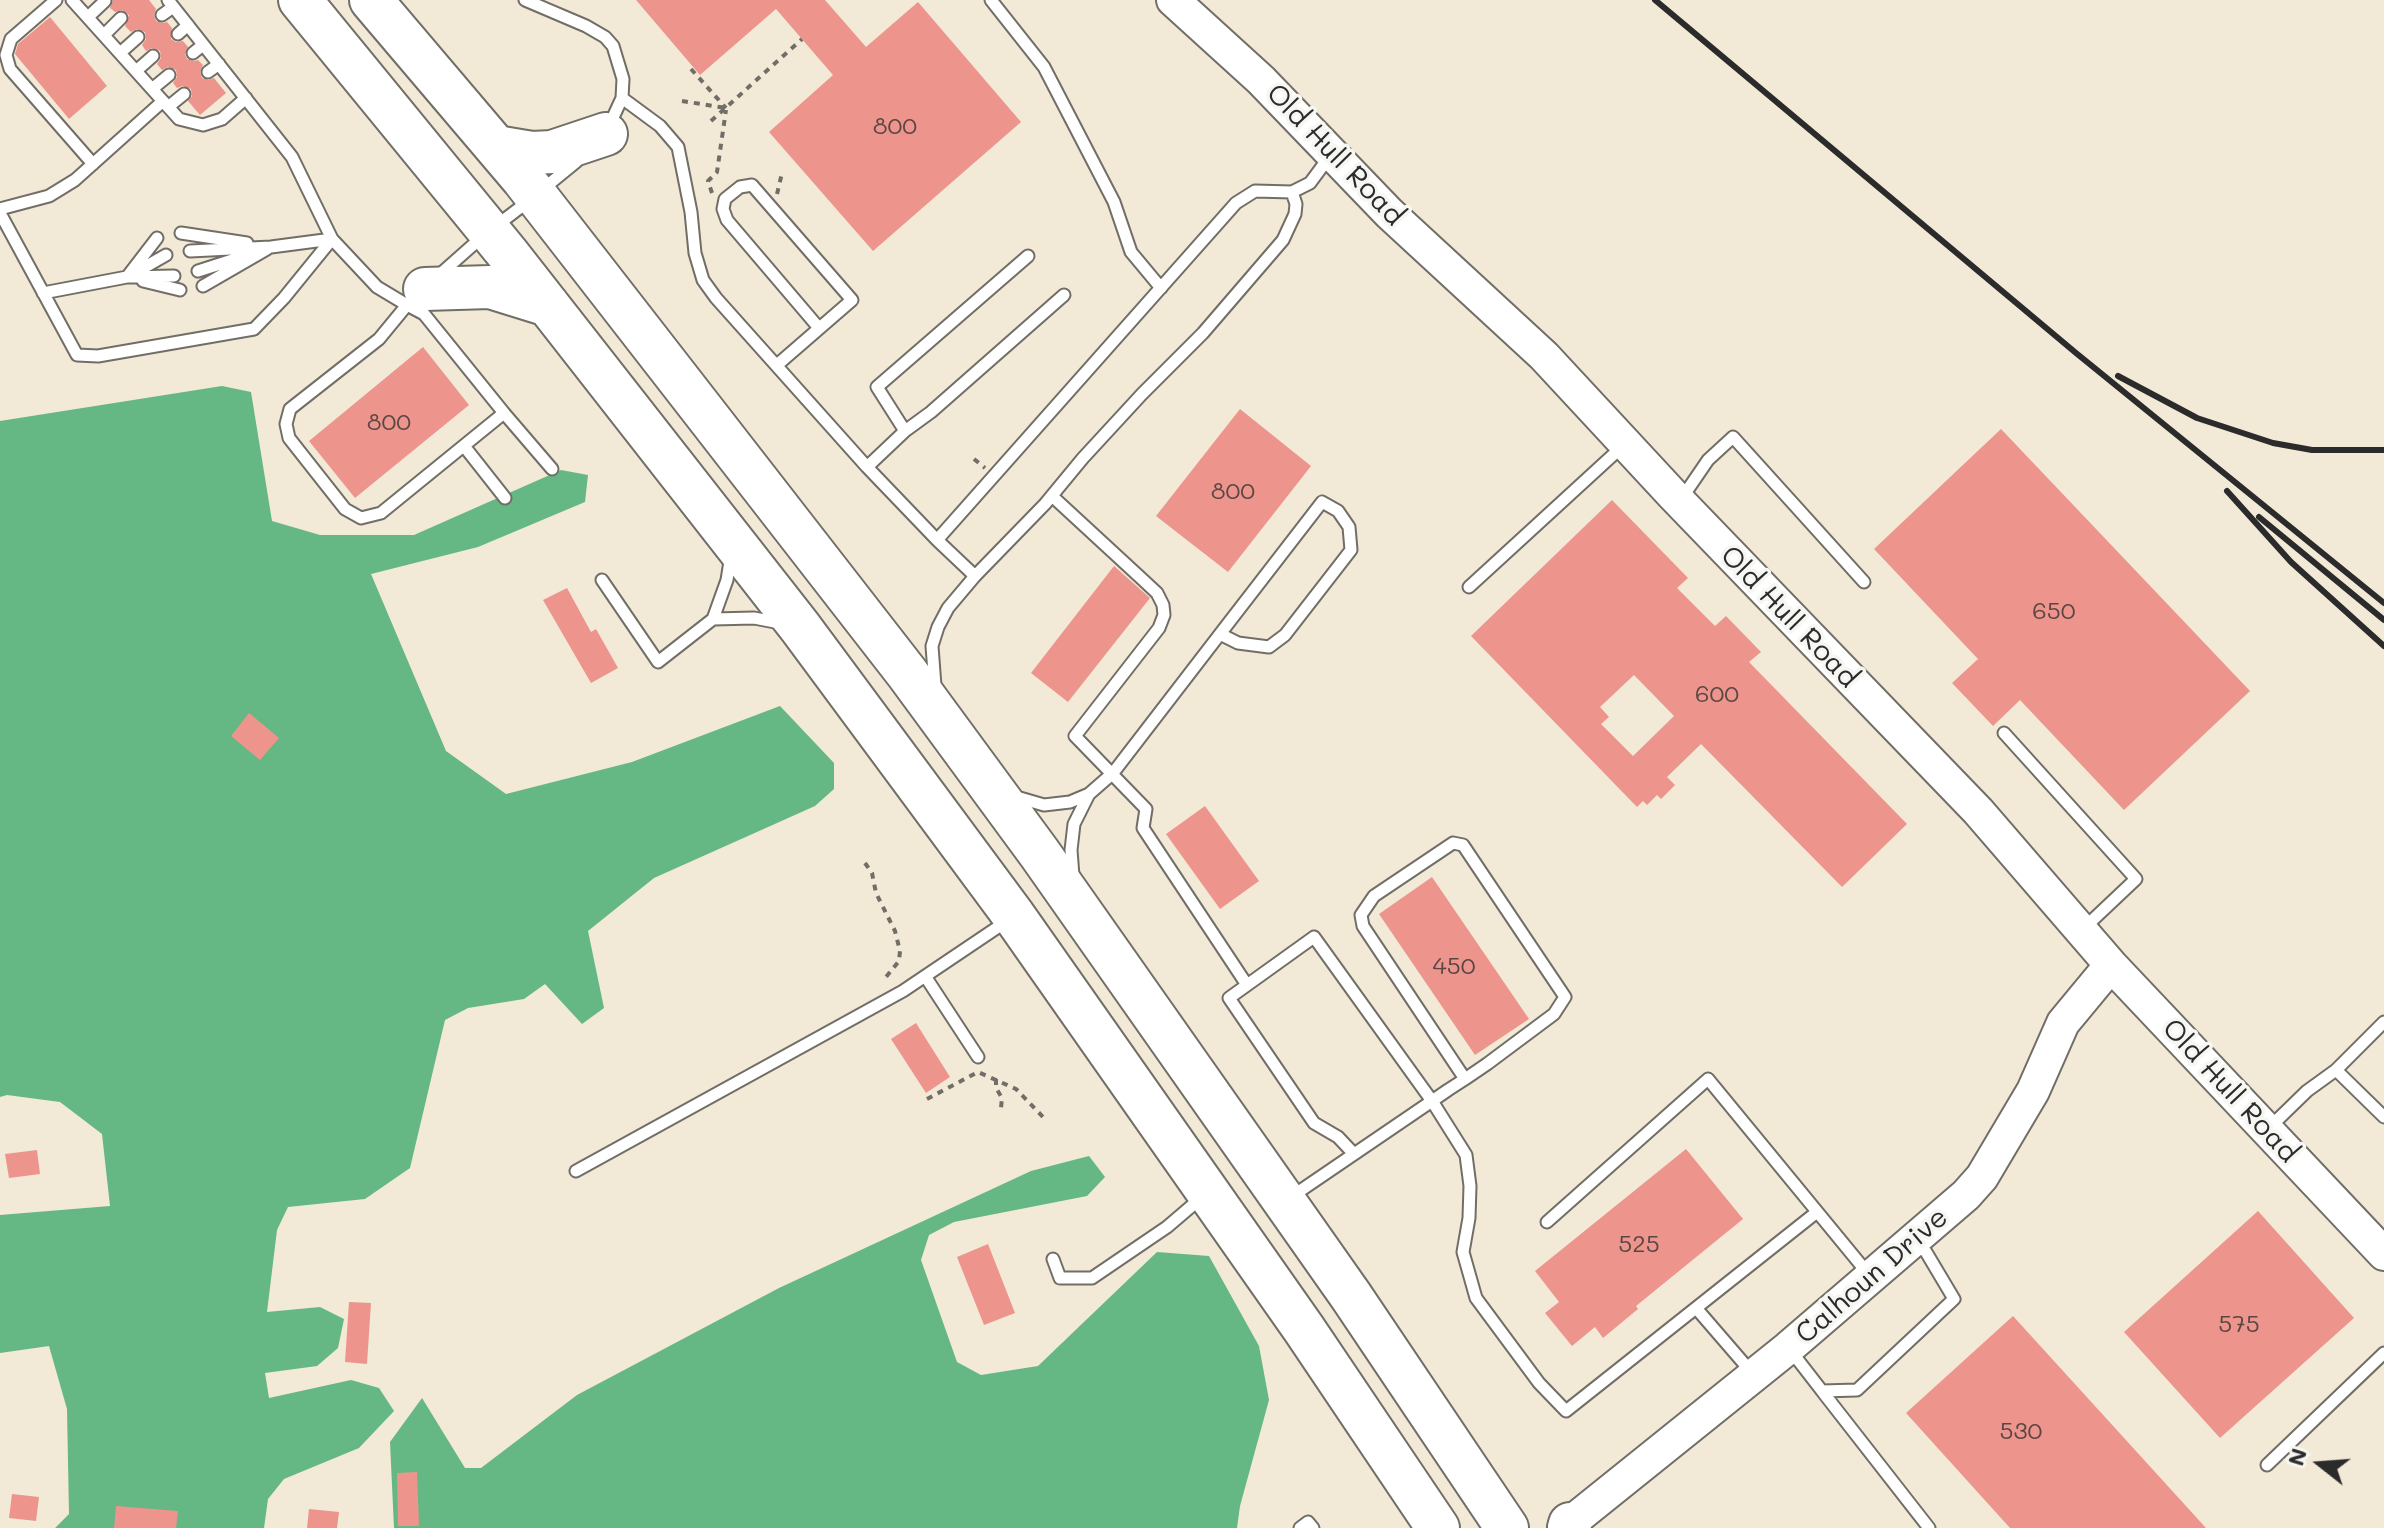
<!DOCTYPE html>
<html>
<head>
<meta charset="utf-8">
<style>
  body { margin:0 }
  #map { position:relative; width:2384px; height:1528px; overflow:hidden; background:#f2e9d6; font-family:Mali,sans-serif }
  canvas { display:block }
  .north { position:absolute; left:2280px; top:1424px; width:80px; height:80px; -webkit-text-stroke:6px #f6f6f2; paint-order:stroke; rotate:287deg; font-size:22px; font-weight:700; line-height:32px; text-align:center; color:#2b2b2b }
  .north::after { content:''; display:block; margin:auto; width:28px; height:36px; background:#2b2b2b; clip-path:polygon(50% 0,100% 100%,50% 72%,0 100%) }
</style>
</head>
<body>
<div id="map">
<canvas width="2384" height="1528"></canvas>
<div class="north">N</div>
</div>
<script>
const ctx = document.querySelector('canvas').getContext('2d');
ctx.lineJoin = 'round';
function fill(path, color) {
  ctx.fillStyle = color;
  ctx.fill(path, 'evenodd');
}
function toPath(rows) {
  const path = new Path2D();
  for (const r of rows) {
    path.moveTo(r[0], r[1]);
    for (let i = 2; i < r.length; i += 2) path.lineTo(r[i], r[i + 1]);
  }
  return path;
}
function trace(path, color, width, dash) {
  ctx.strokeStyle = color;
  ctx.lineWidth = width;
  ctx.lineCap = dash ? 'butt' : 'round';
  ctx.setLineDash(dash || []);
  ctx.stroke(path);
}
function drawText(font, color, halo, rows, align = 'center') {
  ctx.font = font + ' Mali,sans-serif';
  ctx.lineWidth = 7;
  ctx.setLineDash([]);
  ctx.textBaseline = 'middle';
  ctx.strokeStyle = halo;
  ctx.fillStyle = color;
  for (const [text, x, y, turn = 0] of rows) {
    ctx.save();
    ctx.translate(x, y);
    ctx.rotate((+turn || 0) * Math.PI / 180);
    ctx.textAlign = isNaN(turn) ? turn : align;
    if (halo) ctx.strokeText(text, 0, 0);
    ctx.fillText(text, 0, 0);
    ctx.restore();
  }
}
fill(toPath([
  [222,386,251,392,272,521,320,535,414,535,561,470,588,475,585,502,478,547,371,574,446,751,506,794,632,762,780,706,834,763,834,789,815,806,654,878,588,931,604,1008,582,1024,545,984,524,999,468,1008,445,1020,410,1168,365,1199,288,1207,277,1230,267,1312,320,1307,344,1319,338,1348,317,1366,265,1373,269,1398,351,1380,379,1388,394,1411,359,1448,284,1479,268,1499,264,1528,55,1528,69,1514,67,1409,49,1346,0,1353,0,1215,110,1206,102,1134,60,1102,7,1095,0,1097,0,421],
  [1089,1156,1105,1177,1087,1196,954,1222,929,1235,921,1260,957,1362,981,1375,1038,1366,1157,1252,1209,1256,1259,1346,1269,1400,1240,1506,1237,1528,394,1528,390,1442,422,1398,465,1468,481,1468,577,1395,779,1288,1031,1171]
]), '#65b784');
fill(toPath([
  [113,0,149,0,156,9,154,15,156,21,162,23,167,22,172,28,171,39,176,42,183,41,188,47,185,54,187,59,194,61,198,60,203,65,200,72,202,78,208,80,214,78,226,93,200,115,188,101,192,96,191,89,183,86,177,88,173,83,177,77,176,70,168,67,162,70,157,64,161,58,160,51,152,48,146,51,142,45,146,39,145,32,137,29,131,32,125,26,129,15,122,10,115,12,110,8],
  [636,0,825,0,866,47,918,2,1021,122,873,251,769,132,833,75,776,9,700,75],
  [50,17,107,86,69,119,15,54,18,44],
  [423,347,469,405,355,498,309,441],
  [1240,409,1311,466,1228,572,1156,516],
  [2001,429,2250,691,2124,810,2020,700,1993,726,1952,683,1978,659,1874,549],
  [1612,500,1688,578,1677,588,1715,626,1726,616,1761,652,1749,662,1907,824,1842,887,1701,744,1667,777,1675,785,1661,799,1657,795,1647,805,1643,801,1637,807,1471,636],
  [1634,675,1674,716,1633,756,1601,724,1609,717,1600,707],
  [1114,566,1150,598,1068,702,1031,673],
  [567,588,591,632,596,629,618,668,591,683,543,600],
  [249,713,279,738,260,760,231,736],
  [1205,806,1259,881,1220,909,1166,834],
  [1432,877,1529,1019,1475,1055,1379,914],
  [916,1023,950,1077,926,1093,891,1039],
  [1686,1149,1743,1219,1636,1306,1638,1309,1603,1338,1595,1327,1572,1346,1545,1313,1559,1302,1535,1271],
  [37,1150,40,1174,9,1178,5,1154],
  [2258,1211,2354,1318,2220,1438,2124,1332],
  [988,1244,1015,1313,984,1325,957,1257],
  [349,1302,371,1303,367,1364,345,1362],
  [2013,1316,2206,1528,2010,1528,1906,1413],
  [417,1472,419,1526,398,1526,397,1473],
  [12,1494,39,1497,36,1521,9,1518],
  [116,1506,178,1511,176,1528,114,1528],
  [309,1509,339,1512,337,1528,307,1528]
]), '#ed958d');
const lane = toPath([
  [56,0,11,39,6,55,10,69,93,164],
  [72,0,179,119,203,125,222,119,246,98],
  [168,0,292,157,332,239,377,287,407,305,424,314,504,413,381,513,361,518,345,509,289,438,286,424,290,409,379,339,407,305,420,293],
  [525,0,586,26,605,37,613,46,623,79,622,98,609,126],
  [991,0,1044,67,1114,202,1131,252,1161,288],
  [162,15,173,7],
  [88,17,105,1],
  [178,34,188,25],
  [104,35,121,18],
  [120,53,138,37],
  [193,53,203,45],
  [136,71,153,56],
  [208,72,219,64],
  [152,89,169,75],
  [622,98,660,126,678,147,691,212,695,253,703,280,716,298,867,467,937,540],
  [168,107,184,94],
  [543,189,576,162],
  [0,209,49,196,75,180,163,101],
  [0,213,77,355,98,356,254,329,284,298,332,239],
  [496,226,530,200],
  [181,233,247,243],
  [190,251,271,247,332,239],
  [198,271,248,255],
  [131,275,166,255],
  [438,276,482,237],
  [127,277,157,238],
  [143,281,180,290],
  [203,286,267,249],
  [43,293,127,277,174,276],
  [777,365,852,300,752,185,740,187,725,199,723,209,727,220,819,328],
  [504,413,552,469],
  [905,431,877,387,1028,256],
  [464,446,505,498],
  [867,467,905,431,931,412,1064,295],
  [1052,496,1142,579,1157,593,1163,605,1164,615,1159,628,1075,736,1146,809,1143,828,1247,985],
  [1682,498,1708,460,1733,437,1864,582],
  [975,576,1045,504,1083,458,1142,394,1203,333,1283,240,1295,214,1296,204,1292,192],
  [602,580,658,662,713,619,727,580,731,555],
  [1469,587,1625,444],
  [713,619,754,618,780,623],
  [935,686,932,646,938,627,948,608,975,576,937,540,1236,203,1255,191,1292,192,1310,183,1330,156],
  [2004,733,2136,879,2082,930],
  [1013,796,1044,805,1070,802,1089,794],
  [1073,876,1071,850,1074,824,1089,794,1113,773,1220,634,1322,502,1338,511,1349,527,1351,550,1285,635,1269,647,1238,643,1220,634],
  [925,976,978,1057],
  [2336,1070,2384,1117],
  [1465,1079,1363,926,1361,915,1374,896,1453,843,1463,845,1565,997,1554,1014,1487,1064,1465,1079,1448,1090,1432,1101,1466,1155,1470,1186,1469,1218,1463,1252,1476,1298,1539,1383,1566,1411,1817,1212],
  [2270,1127,2307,1091,2336,1070,2384,1022],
  [576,1171,903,991,1007,921],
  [1291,1197,1432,1101,1314,937,1229,998,1314,1123,1338,1137,1354,1154],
  [1547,1222,1708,1079,1870,1276],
  [1053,1259,1060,1278,1092,1278,1167,1227,1201,1198],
  [1696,1308,1753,1374],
  [1791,1351,1822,1391,1857,1390,1954,1299,1926,1252,1916,1243],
  [1822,1391,1929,1528],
  [2267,1465,2384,1353],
  [1300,1528,1308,1522,1313,1528]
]);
const secondary = toPath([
  [1173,0,1261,80,1389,213,1544,356,1673,495,1978,811,2111,965,2384,1254],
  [1564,1528,1788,1348,1966,1195,1982,1177,2033,1091,2063,1023,2111,965]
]);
const highway = toPath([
  [300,0,508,254,800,627,1014,916,1304,1329,1438,1528],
  [371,0,523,179,907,673,1040,854,1351,1296,1507,1528],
  [496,147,532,153,552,152,606,134],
  [425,289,490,287,548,305],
  [1569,1528,1570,1524]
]);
trace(lane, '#716e67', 15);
trace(secondary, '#716e67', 36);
trace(highway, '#716e67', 46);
trace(toPath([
  [691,69,726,108],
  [682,101,726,108],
  [711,121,802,39],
  [712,193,708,181,717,172,726,110],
  [777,194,782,173],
  [974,459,985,468],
  [865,863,872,873,876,893,895,931,900,951,899,961,886,977],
  [996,1079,996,1088,1002,1098,1001,1108],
  [927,1099,978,1072,1016,1089,1044,1118]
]), '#716e67', 4, [6, 6]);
trace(lane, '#fff', 11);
trace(secondary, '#fff', 32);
trace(highway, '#fff', 42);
trace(toPath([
  [1655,0,2076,353,2384,603],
  [2118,376,2197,418,2273,443,2312,450,2384,450],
  [2227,491,2291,562,2384,646],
  [2259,517,2384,620]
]), '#2b2b2b', 6);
drawText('24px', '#5c4644', null, [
  ["800",895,127],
  ["800",389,423],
  ["800",1233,492],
  ["650",2054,612],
  ["600",1717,695],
  ["450",1454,967],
  ["525",1639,1245],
  ["575",2239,1325],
  ["530",2021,1432]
]);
drawText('28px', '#2b2b2b', '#f6f6f2', [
  ["Old Hull Road",1335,155,46],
  ["Old Hull Road",1789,617,46],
  ["Old Hull Road",2230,1091,47],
  ["Calhoun Drive",1872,1276,-41]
]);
</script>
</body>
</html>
